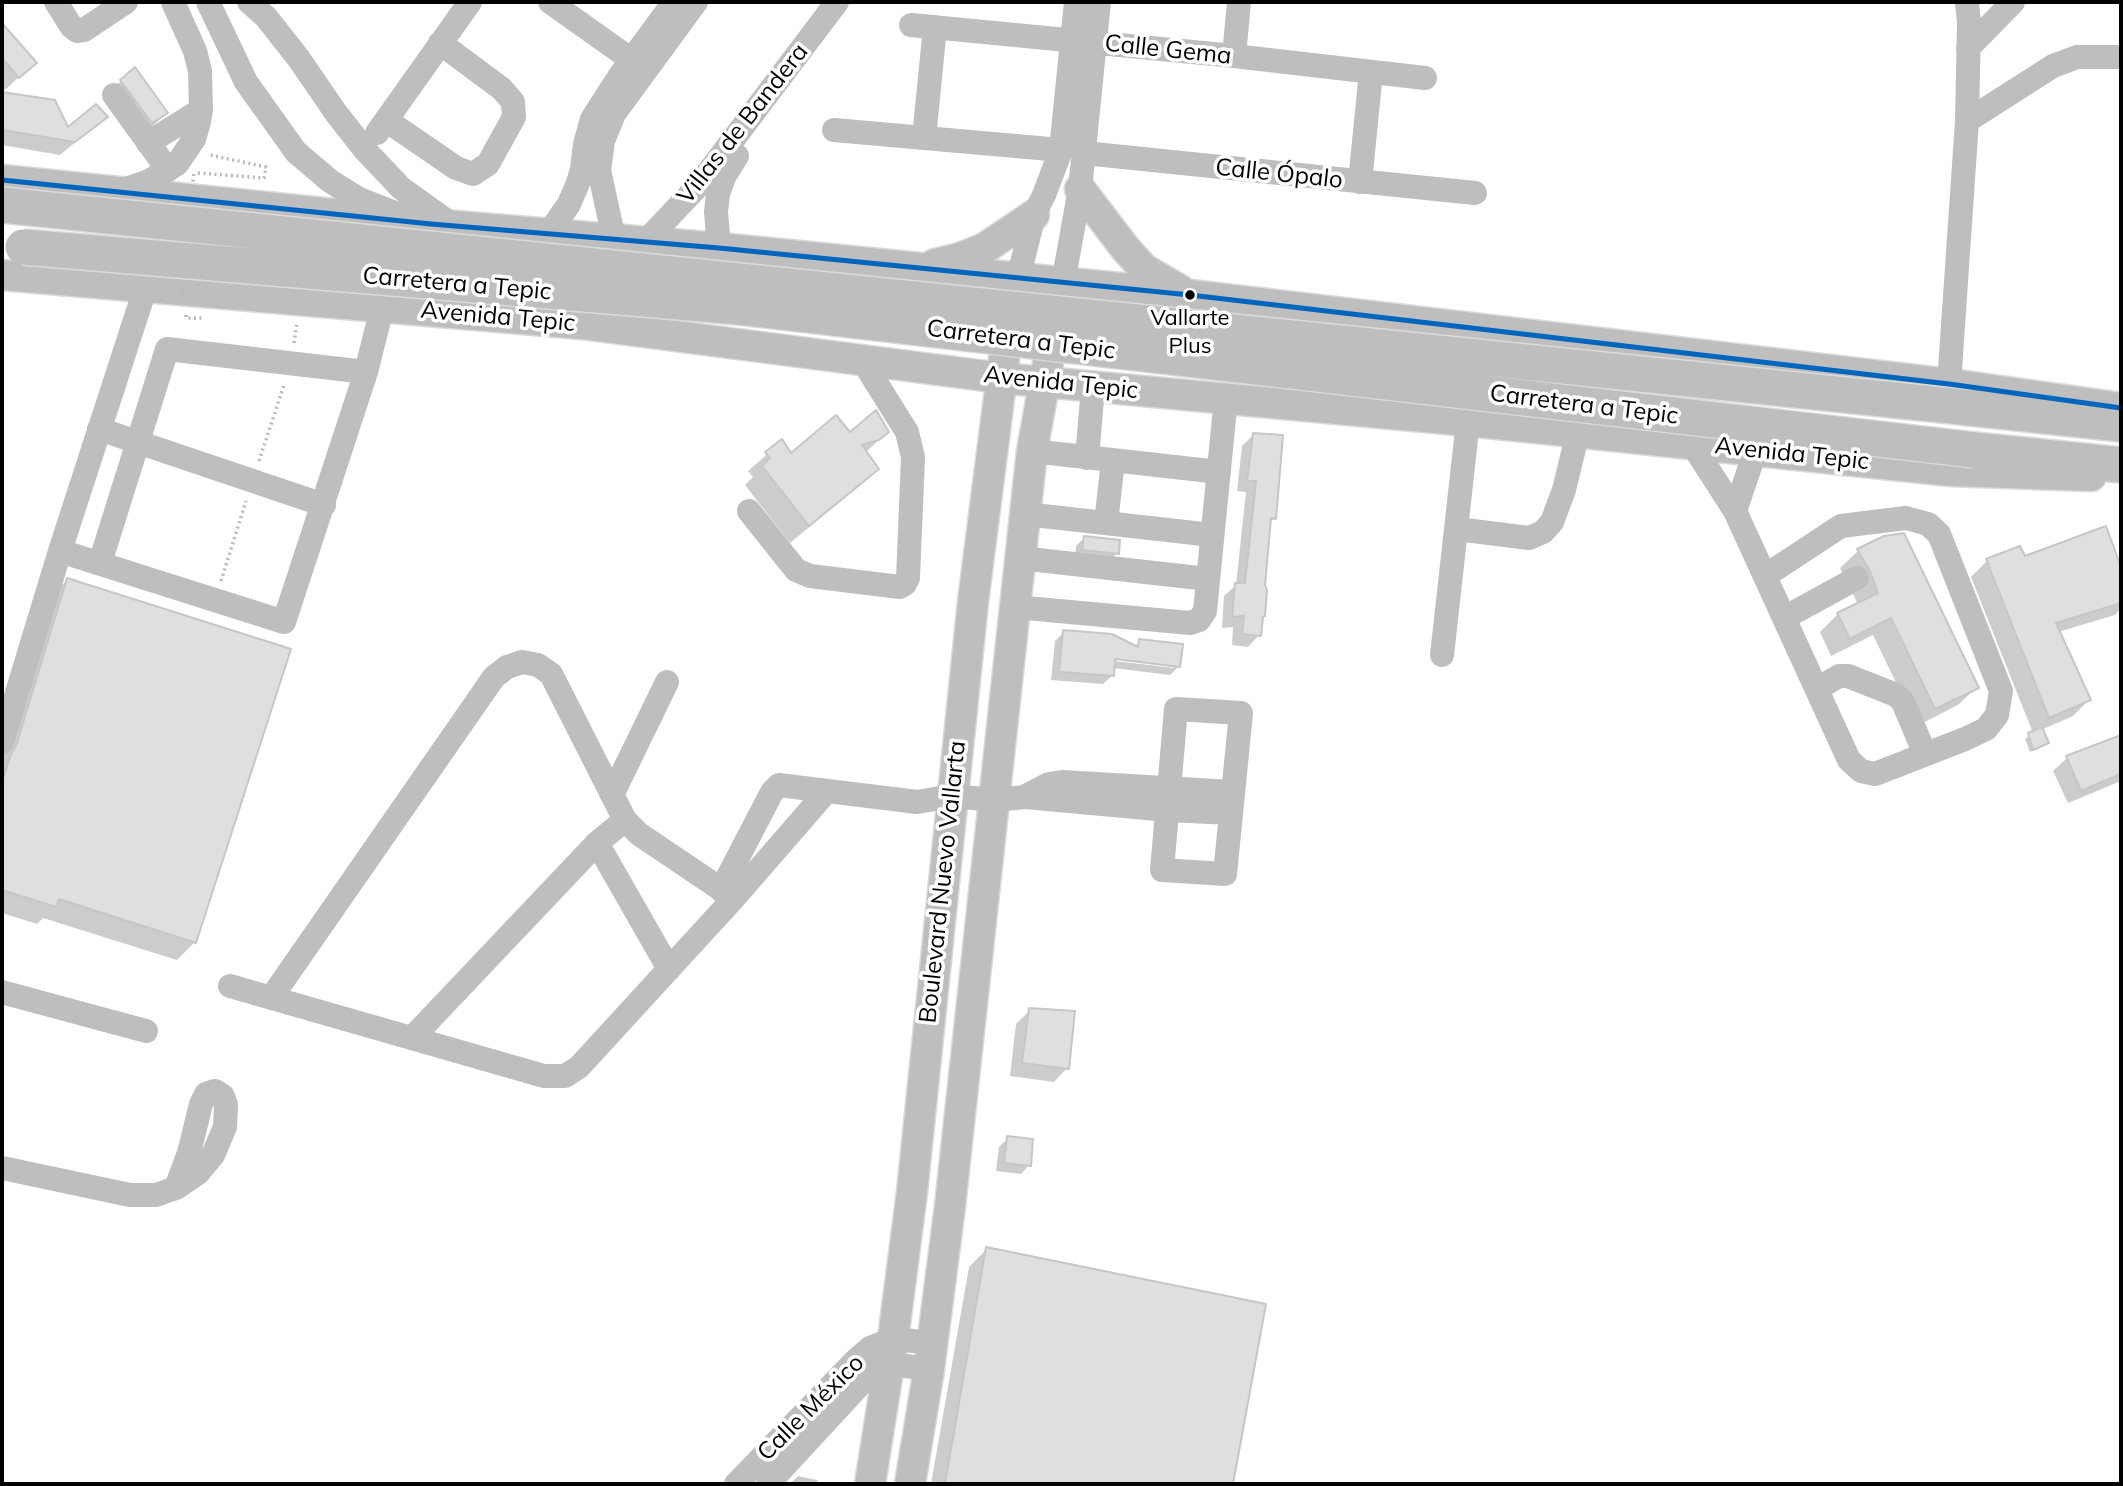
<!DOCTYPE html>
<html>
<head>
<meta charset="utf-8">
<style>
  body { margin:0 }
  #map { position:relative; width:2123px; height:1486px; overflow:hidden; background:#fff; font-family:Mulish,sans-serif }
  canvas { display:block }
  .frame { position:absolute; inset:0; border:4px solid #000; pointer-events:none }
</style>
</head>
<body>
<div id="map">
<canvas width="2123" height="1486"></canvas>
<div class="frame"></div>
</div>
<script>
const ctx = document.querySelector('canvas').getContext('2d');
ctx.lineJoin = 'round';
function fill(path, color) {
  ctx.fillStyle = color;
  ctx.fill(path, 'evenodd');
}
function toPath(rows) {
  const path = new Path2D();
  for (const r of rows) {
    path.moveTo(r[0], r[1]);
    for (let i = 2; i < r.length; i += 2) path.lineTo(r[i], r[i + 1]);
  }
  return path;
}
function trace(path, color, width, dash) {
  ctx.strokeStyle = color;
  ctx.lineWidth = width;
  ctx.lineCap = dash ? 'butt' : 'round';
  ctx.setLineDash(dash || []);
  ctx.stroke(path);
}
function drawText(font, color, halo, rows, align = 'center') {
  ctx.font = font + ' Mulish,sans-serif';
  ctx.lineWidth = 7;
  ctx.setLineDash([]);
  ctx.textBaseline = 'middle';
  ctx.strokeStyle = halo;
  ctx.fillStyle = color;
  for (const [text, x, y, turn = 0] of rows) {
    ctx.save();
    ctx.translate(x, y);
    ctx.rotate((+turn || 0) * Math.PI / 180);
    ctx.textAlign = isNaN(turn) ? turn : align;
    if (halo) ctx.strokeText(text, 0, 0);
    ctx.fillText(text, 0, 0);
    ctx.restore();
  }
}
fill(toPath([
  [2,26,34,63,5,90,2,86],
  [121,81,166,113,153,126,138,135,108,94],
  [2,94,54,102,67,129,106,117,60,155,2,145],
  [887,432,865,453,877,468,859,486,790,543,745,485,753,477,748,471,781,442,791,455,850,435],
  [1253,435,1275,518,1268,524,1259,635,1248,647,1232,645,1233,627,1222,628,1224,596,1236,585,1246,492,1237,491,1242,446],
  [2105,528,2121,572,2121,608,2115,615,2058,632,2089,700,2073,716,2041,730,2047,743,2030,752,2025,739,2033,733,1971,577,1987,561,2024,558],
  [1085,537,1117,553,1108,562,1075,558,1076,546],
  [1858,551,1977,687,1958,705,1917,726,1873,635,1831,656,1820,632,1838,614,1858,604,1840,568],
  [68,579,195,942,177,960,43,918,37,924,2,913,2,756,50,598],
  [1064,632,1134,647,1140,641,1179,666,1170,675,1113,668,1112,676,1103,684,1051,680,1055,641],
  [1107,657,1174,665,1174,668,1106,660],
  [2121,736,2121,781,2068,803,2053,771,2067,758],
  [1030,1010,1067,1068,1054,1082,1010,1076,1016,1024],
  [1008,1138,1029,1165,1021,1174,996,1171,999,1147],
  [987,1249,1264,1305,1231,1484,931,1484,969,1267],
  [798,1476,817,1480,819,1484,790,1484]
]), '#0003');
const building = toPath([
  [2,23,37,63,19,78,2,58,2,23],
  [135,67,168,113,152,123,120,80,135,67],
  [2,92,55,100,68,127,96,104,108,117,75,142,2,130,2,92],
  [876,410,889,432,879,440,862,445,879,469,809,526,762,466,770,458,765,452,782,439,791,453,836,415,850,432,876,410],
  [1253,433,1283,435,1276,519,1271,518,1265,585,1267,590,1265,616,1263,617,1261,636,1242,634,1244,616,1232,617,1235,583,1245,583,1256,481,1247,481,1253,433],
  [2106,526,2121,567,2121,603,2056,623,2091,700,2049,718,1986,559,2020,546,2025,556,2106,526],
  [1904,533,1979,688,1935,709,1891,618,1850,639,1837,613,1878,593,1870,571,1857,549,1884,536,1904,533],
  [1084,536,1120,540,1119,554,1082,550,1084,536],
  [67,578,291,649,196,943,59,899,56,907,2,890,2,782,11,754,16,746,67,578],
  [1063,630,1112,634,1138,647,1139,639,1183,644,1180,667,1115,659,1114,676,1059,672,1063,630],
  [2042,727,2049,743,2033,750,2028,733,2042,727],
  [2121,735,2121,774,2081,791,2066,756,2121,735],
  [1029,1008,1075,1011,1069,1069,1022,1063,1029,1008],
  [1007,1136,1033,1139,1031,1166,1004,1163,1007,1136],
  [986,1247,1266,1304,1233,1484,945,1484,986,1247]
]);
fill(building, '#dfdfdf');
trace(building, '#c6c6c6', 2);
const major = toPath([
  [2,180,431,224,719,248,1190,295,1949,384,2121,408],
  [1080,189,1125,248,1144,269,1180,290],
  [935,264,960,258,985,248,1034,215],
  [2,275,582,324,1001,378,1468,421,1951,471,2091,476],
  [870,1484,893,1339,912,1192,973,602,1004,359],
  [910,1484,929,1369,950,1206,1032,451,1048,363]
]);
const highway = toPath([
  [1971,408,2121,424],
  [1974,450,2121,465]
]);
trace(major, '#dbdbdb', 33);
trace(highway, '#dbdbdb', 38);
trace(toPath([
  [198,173,264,178,266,167,210,155],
  [186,315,186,318,204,318],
  [294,343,297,323],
  [259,461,284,385],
  [221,581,246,501]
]), '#b9b9b9', 3.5, [2, 3.5]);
trace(toPath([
  [56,2,71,26,77,31,84,30,126,2],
  [208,2,246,82,296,152,330,181,359,199,400,215],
  [249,2,266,17,299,59,336,113,365,150,401,188,454,226],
  [550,2,643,68],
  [911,25,1234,56,1425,78],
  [1968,48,2013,2],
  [1234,56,1239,2],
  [114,95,168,170],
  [386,120,456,168,473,174,488,164,514,117,513,102,502,89,440,43],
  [1967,121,2053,66,2077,57,2121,57],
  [834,130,1061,150],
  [377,133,470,2],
  [924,138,935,27],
  [148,143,201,110],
  [1084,153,1475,193],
  [1360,182,1371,72],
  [120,191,149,181,177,164,194,139,199,122,201,110,200,71,195,51,173,2],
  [548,234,569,204,578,183,582,169,585,144,592,119,621,74,674,2],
  [614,239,599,170,603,141,614,114,696,2],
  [645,242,698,186,837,2],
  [719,248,716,212,718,194,724,177,737,156],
  [1018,279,1034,215,1044,195,1061,150,1076,2],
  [1063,283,1080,189,1099,2],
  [1949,384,1967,121,1969,24,1967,2],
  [99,429,324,505],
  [1692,444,1735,511,1849,760,1861,771,1875,774,1965,739,1986,729,1997,715,2001,691,1939,534,1928,524,1906,518,1841,526,1765,576],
  [1032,451,1219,472],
  [1087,458,1093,387],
  [749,511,796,570,810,576,900,587,905,584,908,578,913,457,907,432,862,360],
  [1735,511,1755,452],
  [1025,514,1212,535],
  [1106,523,1113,461],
  [1457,529,1529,538,1543,532,1552,522,1564,490,1578,432],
  [60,551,284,622,366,372,382,308],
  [1020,558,1208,579],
  [100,563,167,349,366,372],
  [1015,607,1190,623,1199,620,1205,611,1226,398],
  [1784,618,1857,578],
  [1442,655,1468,421],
  [1817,689,1839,676,1848,676,1896,695,1903,702,1925,754],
  [1176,709,1241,713,1225,874,1162,870,1176,709],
  [2,742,60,551,146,286],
  [612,795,667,682],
  [1028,795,1049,784,1062,782,1233,792],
  [597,843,669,969],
  [721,890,772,792,779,785,917,802,952,796,995,800,1025,797,1168,810,1231,813],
  [230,986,544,1076,565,1076,579,1067,734,898,826,792],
  [2,992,146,1031],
  [271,998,494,677,507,667,522,662,538,665,551,674,625,820,639,834,734,898],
  [412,1038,597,843,625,820],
  [2,1168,130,1195,156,1195,176,1188,198,1173,213,1155,225,1127,226,1105,223,1096,215,1091,206,1094,201,1104,189,1153,176,1188],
  [736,1484,855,1361,870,1348,893,1339,933,1343],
  [768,1484,865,1379,876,1371,889,1364,929,1369]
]), '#bebebe', 24);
trace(major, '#bebebe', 30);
trace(highway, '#bebebe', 35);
const highwayBridge = toPath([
  [2,205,1971,408],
  [23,247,739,307,1974,450]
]);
trace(highwayBridge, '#dbdbdb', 38, []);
trace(toPath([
  [191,198,194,172],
  [181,295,183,286]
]), '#b9b9b9', 3.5, [2, 3.5]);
trace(highwayBridge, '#bebebe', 35);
trace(toPath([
  [2,180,431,224,719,248,1190,295,1949,384,2121,408]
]), '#0065bd', 5);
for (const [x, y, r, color] of [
  [1190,295,6,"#000"]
]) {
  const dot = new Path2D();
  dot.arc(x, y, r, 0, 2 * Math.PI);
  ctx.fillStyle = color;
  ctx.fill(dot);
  trace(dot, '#fff', 2.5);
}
drawText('22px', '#000', '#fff', [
  ["Vallarte",1190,318],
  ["Plus",1190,346]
]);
drawText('24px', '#000', '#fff', [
  ["Calle Gema",1168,50,6],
  ["Villas de Bandera",743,124,-52],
  ["Calle Ópalo",1279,174,6],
  ["Carretera a Tepic",457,284,5],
  ["Avenida Tepic",498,317,5],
  ["Carretera a Tepic",1021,340,7],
  ["Avenida Tepic",1061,383,6],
  ["Carretera a Tepic",1584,405,7],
  ["Avenida Tepic",1792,454,6],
  ["Boulevard Nuevo Vallarta",943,882,-84],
  ["Calle México",811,1408,-45]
]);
</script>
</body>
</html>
